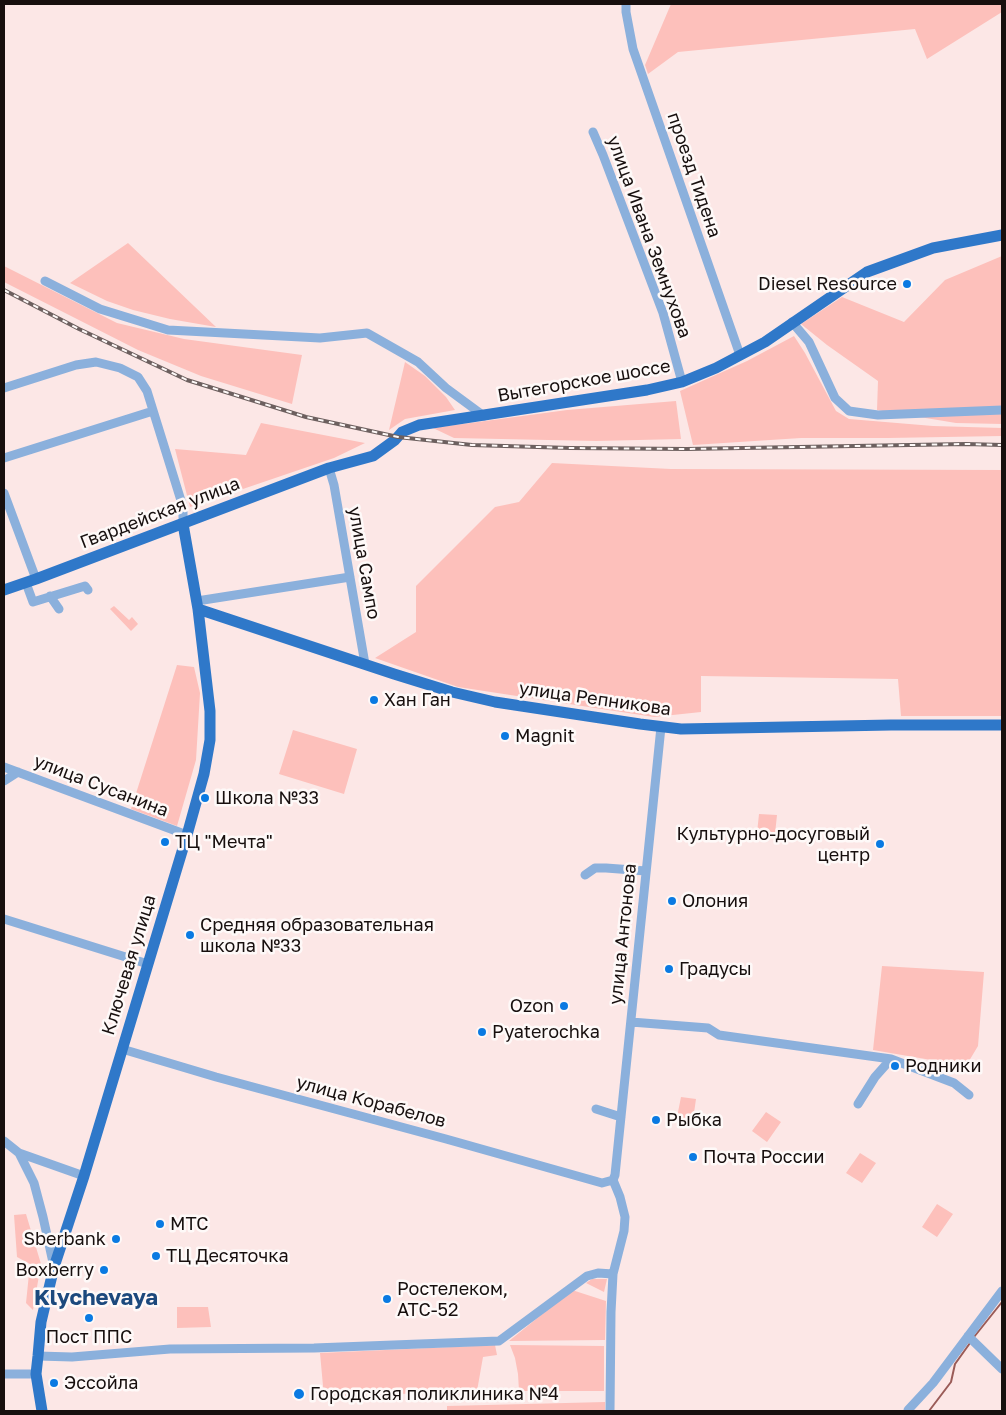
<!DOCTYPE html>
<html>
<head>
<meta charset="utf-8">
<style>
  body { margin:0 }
  #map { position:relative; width:1006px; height:1415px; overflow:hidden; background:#fce7e6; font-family:"Golos Text",sans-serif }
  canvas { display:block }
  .frame { position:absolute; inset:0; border:5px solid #170f0e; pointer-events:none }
</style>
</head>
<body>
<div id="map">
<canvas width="1006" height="1415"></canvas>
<div class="frame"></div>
</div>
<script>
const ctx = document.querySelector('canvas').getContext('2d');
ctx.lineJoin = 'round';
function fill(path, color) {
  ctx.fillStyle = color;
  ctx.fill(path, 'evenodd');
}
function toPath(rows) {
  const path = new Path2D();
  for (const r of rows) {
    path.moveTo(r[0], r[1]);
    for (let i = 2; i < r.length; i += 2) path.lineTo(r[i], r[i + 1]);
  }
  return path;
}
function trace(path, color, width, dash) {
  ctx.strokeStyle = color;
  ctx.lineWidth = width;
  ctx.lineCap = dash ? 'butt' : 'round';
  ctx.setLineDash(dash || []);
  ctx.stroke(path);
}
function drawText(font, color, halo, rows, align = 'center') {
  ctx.font = font + ' "Golos Text",sans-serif';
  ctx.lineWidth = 5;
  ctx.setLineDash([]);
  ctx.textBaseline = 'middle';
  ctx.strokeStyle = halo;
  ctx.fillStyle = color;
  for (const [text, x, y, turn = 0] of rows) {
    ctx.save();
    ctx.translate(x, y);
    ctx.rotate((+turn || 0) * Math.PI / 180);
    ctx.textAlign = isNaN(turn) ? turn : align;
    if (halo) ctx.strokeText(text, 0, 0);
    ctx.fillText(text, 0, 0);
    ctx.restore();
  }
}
fill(toPath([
  [671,4,1002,4,1002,12,927,59,915,29,678,52,648,74,645,65],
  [128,243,216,327,170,319,133,310,107,301,70,283],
  [1002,256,1002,424,956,423,877,410,878,381,827,345,801,324,842,297,904,322,945,280],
  [4,266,117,323,184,339,302,355,292,404,201,376,138,350,4,282],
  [794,336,805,353,836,411,849,419,933,426,1002,428,1002,436,888,438,801,438,693,445,680,391,747,361],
  [405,362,425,376,446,397,455,410,405,419,389,430],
  [676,401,681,439,596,441,454,438,433,428,567,410],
  [261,423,365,443,334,458,190,507,175,449,246,455],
  [552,463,671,469,1002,470,1002,716,901,716,898,679,701,676,701,712,654,717,458,687,375,658,416,632,416,586,495,507,519,502],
  [114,606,129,620,132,617,138,624,131,631,110,609],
  [177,665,194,667,200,693,196,760,177,826,131,809],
  [293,730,357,749,344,794,279,774],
  [759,814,777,815,775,834,757,833],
  [882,966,984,972,978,1046,966,1066,873,1050],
  [681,1097,696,1099,693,1120,677,1117],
  [766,1112,781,1122,767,1142,752,1131],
  [860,1153,876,1163,862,1183,846,1173],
  [937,1204,953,1214,937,1237,922,1227],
  [26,1214,41,1264,33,1310,26,1303,30,1264,17,1257,14,1215],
  [592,1279,607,1279,604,1292,586,1283],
  [572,1290,606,1301,605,1340,509,1341],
  [177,1307,208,1307,211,1327,177,1328],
  [495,1345,497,1355,483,1357,477,1391,324,1397,320,1353],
  [510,1345,604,1346,604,1391,519,1391,518,1374,515,1358],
  [605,1402,605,1411,447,1411,447,1406]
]), '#fdc0bb');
trace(toPath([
  [974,1337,1002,1302],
  [929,1411,951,1382,955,1364,970,1343]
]), '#9a5b57', 2);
trace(toPath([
  [626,4,626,12,633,49,740,355],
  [593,132,603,155,663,313,682,382],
  [45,281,100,309,168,330,320,338,367,333,418,362,446,388,484,416],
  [792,322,809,342,835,398,849,411,878,415,1002,410],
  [4,388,76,365,96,362,120,368,138,377,147,391,183,507,183,524],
  [4,458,153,411],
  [329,468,334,485,365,664],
  [4,493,36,579],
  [26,583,33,602,85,586,88,590],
  [50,596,59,609],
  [197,601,350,577],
  [4,767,187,835],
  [4,781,18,772],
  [585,875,595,868,606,868,646,871],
  [4,919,148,964],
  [631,1022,708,1028,719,1035,891,1059,954,1083,969,1095],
  [122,1049,216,1077,446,1139,602,1183,613,1180],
  [858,1104,875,1077,891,1059],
  [596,1109,621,1117],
  [4,1141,19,1153,34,1183,43,1217,54,1267],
  [19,1153,84,1176],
  [968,1336,1002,1369],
  [38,1356,72,1357,170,1349,314,1348,499,1341,587,1276,598,1273,613,1274],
  [4,1374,36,1374],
  [908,1410,933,1383,1002,1291],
  [610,1411,611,1312,613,1274,624,1231,625,1217,620,1197,613,1180,615,1175,661,727]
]), '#8bb0dc', 9);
trace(toPath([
  [4,590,36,579,329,468,373,456,395,440,402,432,419,425,647,390,682,382,716,368,765,342,867,272,933,248,1002,235],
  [198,609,394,674,452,692,495,702,640,724,681,729,891,725,1002,725],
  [42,1411,36,1374,38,1356,41,1322,54,1267,84,1176,187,835,204,774,210,740,210,711,198,609,183,524]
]), '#2f78c9', 11);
const rail = toPath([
  [4,290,79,329,187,380,306,417,398,437,472,445,570,448,687,449,966,444,1002,445]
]);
trace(rail, '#6d605f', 4);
trace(rail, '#fef9f8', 2, [5.5]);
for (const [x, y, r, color] of [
  [907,284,5,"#0a7ae2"],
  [374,700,5,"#0a7ae2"],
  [505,736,5,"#0a7ae2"],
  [205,798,5,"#0a7ae2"],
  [165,842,5,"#0a7ae2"],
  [880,844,5,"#0a7ae2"],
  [672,901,5,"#0a7ae2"],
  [190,935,5,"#0a7ae2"],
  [669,969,5,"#0a7ae2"],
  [564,1006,5,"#0a7ae2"],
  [482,1032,5,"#0a7ae2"],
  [895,1066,5,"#0a7ae2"],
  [656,1120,5,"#0a7ae2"],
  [693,1157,5,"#0a7ae2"],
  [160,1224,5,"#0a7ae2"],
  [116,1239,5,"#0a7ae2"],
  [156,1256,5,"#0a7ae2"],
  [104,1270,5,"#0a7ae2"],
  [387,1299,5,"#0a7ae2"],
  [89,1318,5,"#0a7ae2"],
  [54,1383,5,"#0a7ae2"],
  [299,1394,6,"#0a7ae2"]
]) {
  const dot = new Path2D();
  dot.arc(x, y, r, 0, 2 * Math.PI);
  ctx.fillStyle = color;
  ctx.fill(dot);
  trace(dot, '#fef9f8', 2);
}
drawText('18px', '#170f0e', '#fef9f8', [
  ["проезд Тидена",694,175,71],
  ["улица Ивана Земнухова",649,237,70],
  ["Вытегорское шоссе",584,381,-10],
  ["Гвардейская улица",160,513,-21],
  ["улица Сампо",364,563,80],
  ["улица Репникова",595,699,8],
  ["улица Сусанина",101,786,21],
  ["улица Антонова",623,934,-84],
  ["Ключевая улица",129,965,-73],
  ["улица Корабелов",371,1102,15]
]);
drawText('18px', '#170f0e', '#fef9f8', [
  ["Diesel Resource",897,284,"right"],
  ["Хан Ган",384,700],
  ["Magnit",515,736],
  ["Школа №33",215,798],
  ["Культурно-досуговый",870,834,"right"],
  ["центр",870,855,"right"],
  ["ТЦ \"Мечта\"",175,842],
  ["Олония",682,901],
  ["Средняя образовательная",200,925],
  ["школа №33",200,946],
  ["Градусы",679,969],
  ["Ozon",554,1006,"right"],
  ["Pyaterochka",492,1032],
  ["Родники",905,1066],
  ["Рыбка",666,1120],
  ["Почта России",703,1157],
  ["МТС",170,1224],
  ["Sberbank",106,1239,"right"],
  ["ТЦ Десяточка",166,1256],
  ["Boxberry",94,1270,"right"],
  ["Ростелеком,",397,1289],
  ["АТС-52",397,1310],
  ["Пост ППС",89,1337,"center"],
  ["Эссойла",64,1383],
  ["Городская поликлиника №4",310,1394]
], 'left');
drawText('bold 22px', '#1c497d', '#fef9f8', [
  ["Klychevaya",96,1298]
]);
</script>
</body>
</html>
